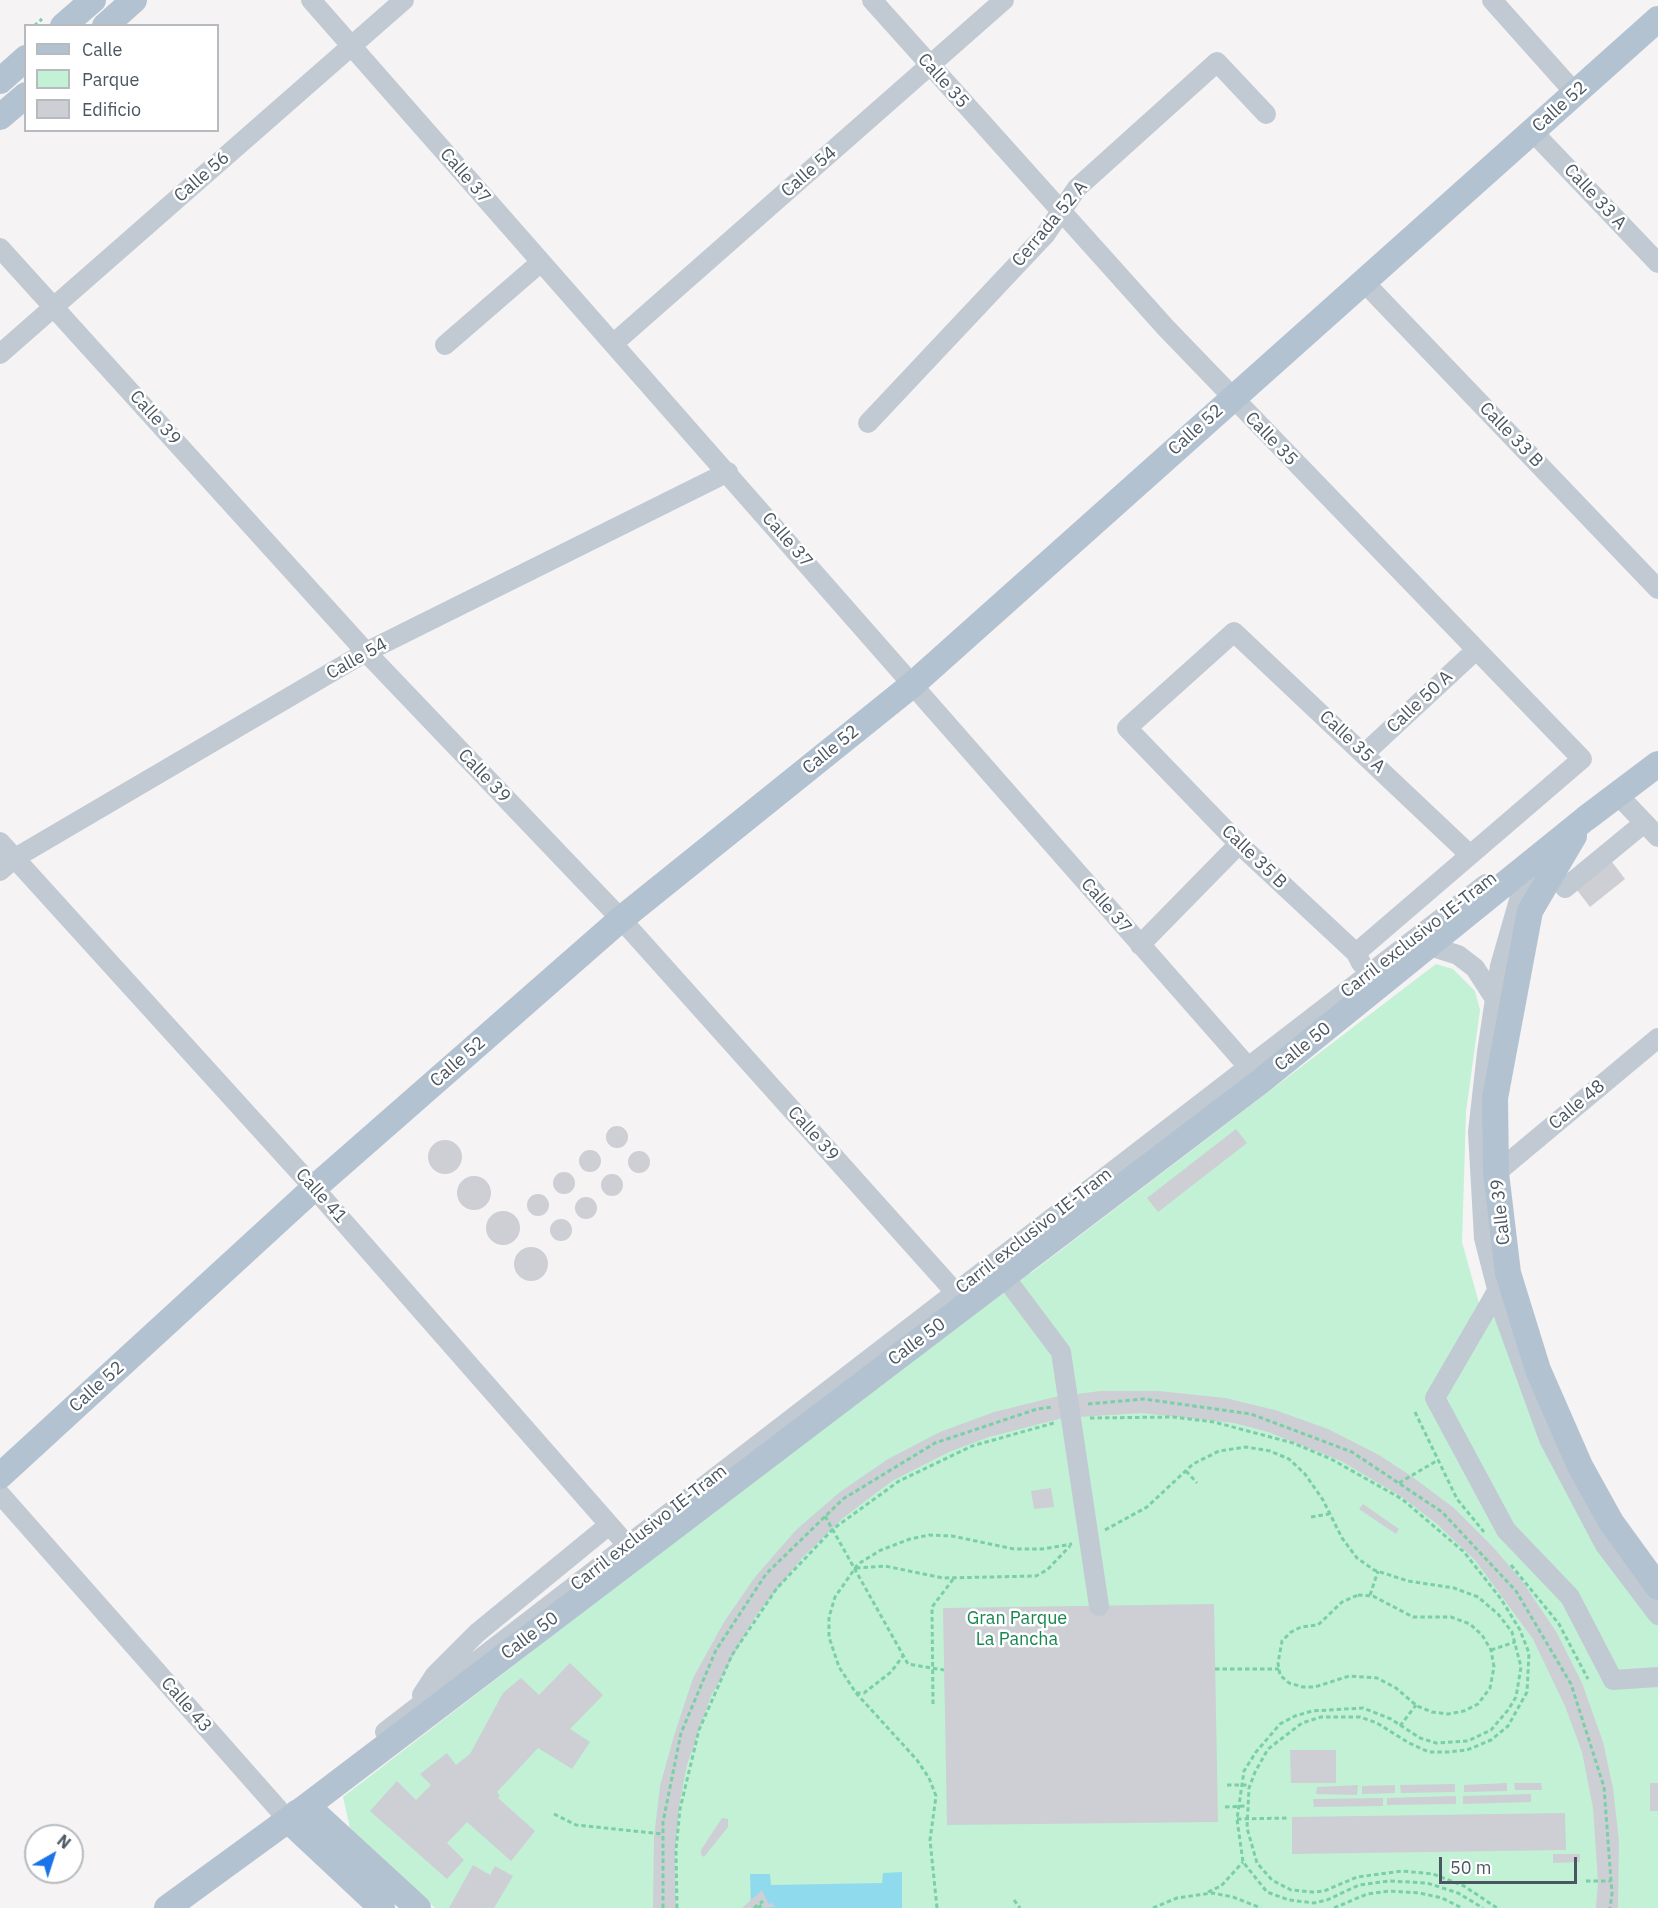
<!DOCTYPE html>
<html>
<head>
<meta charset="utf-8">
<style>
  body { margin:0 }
  #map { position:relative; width:1658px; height:1908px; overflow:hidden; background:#f5f3f3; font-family:"IBM Plex Sans",sans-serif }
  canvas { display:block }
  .legend { position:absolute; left:24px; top:24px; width:195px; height:108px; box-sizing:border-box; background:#fff; border:2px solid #b7bbc0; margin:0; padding:8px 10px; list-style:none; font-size:18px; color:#4a5661 }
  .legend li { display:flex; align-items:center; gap:12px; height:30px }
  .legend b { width:30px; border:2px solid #b7bbc0 }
  .north { position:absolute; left:24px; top:1824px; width:60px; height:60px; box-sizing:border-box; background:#fff; border:2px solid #b7bbc0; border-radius:50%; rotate:39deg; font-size:16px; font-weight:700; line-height:24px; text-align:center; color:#4a5661 }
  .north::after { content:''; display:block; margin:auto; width:21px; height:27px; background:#1a73e8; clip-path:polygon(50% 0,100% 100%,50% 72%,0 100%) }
  .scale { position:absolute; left:1439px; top:1857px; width:138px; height:27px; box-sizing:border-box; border:3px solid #4a5661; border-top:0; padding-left:8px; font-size:18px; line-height:21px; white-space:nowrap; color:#4a5661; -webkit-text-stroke:4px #fff; paint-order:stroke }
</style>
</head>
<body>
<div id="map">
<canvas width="1658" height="1908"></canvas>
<ul class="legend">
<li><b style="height:8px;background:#b3c2d1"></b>Calle</li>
<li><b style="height:16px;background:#c3f1d5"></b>Parque</li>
<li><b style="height:16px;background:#cdcfd5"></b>Edificio</li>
</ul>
<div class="north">N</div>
<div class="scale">50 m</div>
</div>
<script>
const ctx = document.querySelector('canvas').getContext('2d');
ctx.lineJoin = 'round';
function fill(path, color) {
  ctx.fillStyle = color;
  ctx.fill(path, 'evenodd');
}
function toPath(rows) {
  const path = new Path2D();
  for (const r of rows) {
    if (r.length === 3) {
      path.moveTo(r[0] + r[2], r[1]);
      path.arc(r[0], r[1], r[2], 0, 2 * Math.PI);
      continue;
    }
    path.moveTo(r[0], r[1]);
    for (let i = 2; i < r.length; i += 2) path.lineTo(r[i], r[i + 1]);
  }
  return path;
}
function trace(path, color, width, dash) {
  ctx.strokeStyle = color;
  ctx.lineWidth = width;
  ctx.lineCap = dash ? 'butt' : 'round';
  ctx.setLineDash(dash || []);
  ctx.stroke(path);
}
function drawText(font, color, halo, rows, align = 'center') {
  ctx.font = font + ' "IBM Plex Sans",sans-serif';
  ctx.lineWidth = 5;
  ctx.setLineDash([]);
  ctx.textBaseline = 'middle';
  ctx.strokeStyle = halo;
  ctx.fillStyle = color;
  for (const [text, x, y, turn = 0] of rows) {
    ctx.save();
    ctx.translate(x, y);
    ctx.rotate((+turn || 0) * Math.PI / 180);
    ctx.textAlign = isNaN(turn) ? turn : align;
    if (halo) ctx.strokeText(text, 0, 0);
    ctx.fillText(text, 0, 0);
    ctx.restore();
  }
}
fill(toPath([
  [1436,964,1453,969,1475,991,1480,1010,1466,1112,1462,1242,1479,1303,1498,1266,1658,1603,1658,1908,435,1908,350,1828,343,1797,1028,1269,1031,1273]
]), '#c3f1d5');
fill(toPath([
  [902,1872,902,1908,751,1908,750,1874,770,1874,771,1885,882,1883,883,1873]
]), '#90daee');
fill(toPath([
  [1609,858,1625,879,1590,907,1574,886],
  [617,1137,11],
  [1236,1129,1247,1143,1158,1212,1147,1198],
  [445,1157,17],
  [590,1161,11],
  [639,1162,11],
  [564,1183,11],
  [612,1185,11],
  [474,1193,17],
  [538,1205,11],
  [586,1208,11],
  [503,1228,17],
  [561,1230,11],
  [531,1264,17],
  [1100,1391,1159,1391,1225,1398,1275,1410,1328,1429,1379,1455,1411,1476,1454,1508,1493,1547,1522,1581,1557,1633,1582,1683,1603,1742,1613,1788,1619,1841,1618,1908,1596,1908,1598,1882,1593,1808,1582,1752,1565,1706,1533,1639,1475,1560,1437,1524,1402,1497,1341,1461,1268,1432,1234,1423,1142,1413,1063,1418,989,1437,949,1452,892,1481,843,1518,802,1558,755,1617,711,1696,687,1765,680,1801,675,1854,676,1908,653,1908,654,1837,660,1786,673,1739,693,1678,724,1622,755,1577,796,1530,840,1492,888,1459,940,1432,994,1412,1055,1397],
  [1051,1488,1054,1507,1034,1509,1031,1491],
  [1363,1504,1399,1529,1396,1534,1359,1509],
  [1214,1604,1218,1822,947,1825,943,1608],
  [570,1663,603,1695,570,1729,590,1742,572,1769,538,1748,497,1792,500,1796,498,1798,535,1831,511,1861,467,1822,447,1843,464,1860,447,1879,370,1811,397,1781,416,1800,431,1785,420,1774,447,1753,456,1765,470,1754,503,1693,521,1678,539,1695],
  [1290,1750,1336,1750,1336,1783,1291,1783],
  [1507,1783,1507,1791,1464,1792,1464,1785],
  [1514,1783,1541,1783,1542,1790,1515,1790],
  [1650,1783,1658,1783,1658,1811,1650,1811],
  [1455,1784,1455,1792,1401,1793,1400,1785],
  [1358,1785,1357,1795,1316,1794,1317,1787],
  [1395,1785,1395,1793,1362,1794,1362,1786],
  [1531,1794,1531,1802,1463,1804,1463,1796],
  [1456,1796,1456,1804,1387,1805,1387,1798],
  [1383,1798,1383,1806,1314,1807,1313,1799],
  [1565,1813,1566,1850,1292,1854,1292,1817],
  [722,1818,728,1819,728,1827,704,1857,701,1855,701,1850],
  [1553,1854,1580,1854,1580,1862,1553,1863],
  [473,1865,490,1875,495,1866,513,1876,494,1908,449,1908],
  [762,1890,769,1905,771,1902,775,1907,742,1908]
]), '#cdcfd5');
trace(toPath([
  [34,26,42,19],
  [1088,1404,1144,1399,1251,1414,1352,1452,1442,1512,1516,1591,1571,1684,1604,1787,1612,1894,1610,1908],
  [1415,1412,1457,1499,1484,1532],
  [1090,1418,1173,1417,1214,1422,1293,1443,1331,1459,1402,1499,1464,1552,1501,1599,1520,1630,1529,1653,1527,1692,1508,1726,1491,1740,1467,1750,1448,1752,1429,1752,1409,1743,1377,1723,1360,1717,1321,1717,1302,1723,1268,1749,1255,1772,1249,1788,1247,1828,1257,1863,1272,1880,1291,1890,1313,1892,1324,1891,1357,1877,1402,1871,1433,1874,1464,1886,1497,1908],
  [1186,1471,1197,1483],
  [1399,1483,1438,1460],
  [825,1516,908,1664,944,1670],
  [1311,1517,1329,1514],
  [1105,1530,1147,1507,1193,1464,1219,1451,1246,1447,1270,1451,1289,1459,1305,1474,1323,1500,1342,1538,1357,1558,1374,1570,1408,1581,1454,1588,1478,1597,1498,1614,1512,1632,1521,1667,1516,1697,1508,1710,1491,1730,1468,1741,1436,1743,1420,1738,1391,1719,1363,1708,1312,1711,1295,1716,1280,1724,1256,1752,1244,1771,1237,1819,1243,1862,1267,1892,1289,1900,1314,1903,1327,1900,1359,1885,1389,1881,1427,1883,1458,1893,1483,1908],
  [1511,1565,1559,1624,1588,1679],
  [856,1568,885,1566,943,1578,1036,1576,1047,1570,1070,1546],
  [1358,1595,1373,1596,1413,1617,1451,1617,1470,1624,1482,1635,1491,1650,1494,1667,1490,1688,1478,1704,1464,1711,1448,1714,1432,1712,1417,1706,1396,1688,1377,1678,1349,1676,1315,1687,1303,1687,1289,1683,1280,1675,1278,1663,1282,1641,1291,1632,1301,1627,1318,1625,1342,1602,1358,1595],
  [1370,1595,1378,1571],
  [1491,1650,1515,1642],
  [1215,1669,1279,1669],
  [856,1693,864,1693,891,1672,903,1656],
  [933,1704,932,1607,954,1578],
  [1400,1726,1416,1705],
  [1227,1785,1249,1785],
  [1225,1807,1247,1806],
  [554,1814,576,1825,663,1834],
  [1237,1819,1289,1818],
  [1586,1881,1611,1881],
  [1208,1892,1221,1886,1243,1862],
  [1014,1900,1020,1908],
  [663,1908,663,1822,681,1733,716,1650,766,1574,843,1499,935,1443,1037,1409,1052,1407],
  [677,1908,676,1850,680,1809,699,1730,732,1655,777,1588,833,1529,899,1481,972,1446,1054,1423],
  [754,1908,763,1901],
  [758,1908,764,1903],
  [937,1908,930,1840,936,1796,929,1778,917,1760,856,1693,839,1667,829,1637,829,1617,835,1597,858,1564,881,1550,910,1539,929,1535,952,1536,1014,1549,1042,1549,1072,1544],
  [1153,1908,1177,1898,1212,1893,1233,1897,1261,1908],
  [1334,1908,1367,1894,1389,1891,1420,1893,1442,1898,1462,1908]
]), '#7ad0a6', 3, [4.5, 3]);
trace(toPath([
  [311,0,1257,1077],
  [872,0,1166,328,1582,759,1356,953],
  [1492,0,1575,93],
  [1532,131,1658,263],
  [0,248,366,652,621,919,964,1302],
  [1363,281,1658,589],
  [613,344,1004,0],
  [445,345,541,262],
  [0,354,404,0],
  [868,423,1045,235,1077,188,1217,62,1266,114],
  [1364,754,1476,650],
  [1617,794,1658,837],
  [0,842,314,1188,635,1554],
  [1530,862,1500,966,1487,1052,1478,1132,1484,1238,1503,1312,1549,1439,1605,1545,1658,1615],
  [0,871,15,858,366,652,728,472],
  [1565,888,1644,823],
  [1420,943,1458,955,1475,968,1495,999],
  [1140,945,1239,844],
  [1361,963,1356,953,1239,844,1127,728,1234,632,1469,854],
  [1496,1173,1658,1038],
  [1004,1276,1061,1352,1099,1606],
  [1500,1286,1435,1398,1506,1530,1570,1597,1613,1680,1658,1677],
  [0,1494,288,1820,295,1810],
  [422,1695,435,1675,477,1633,609,1525],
  [385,1732,1486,884]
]), '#c1cad2', 20);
trace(toPath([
  [63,26,93,0],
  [105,26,134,0],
  [0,81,26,58],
  [0,117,26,95],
  [1574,836,1530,911,1495,1098,1496,1173,1508,1273,1538,1370,1580,1466,1611,1522,1658,1587],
  [0,1476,314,1188,621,919,912,685,1658,19],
  [307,1806,418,1908],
  [288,1820,382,1908],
  [167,1908,307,1806,1261,1081,1585,819,1658,764]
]), '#b3c2d1', 26);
drawText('18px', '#4a5661', '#fff', [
  ["Calle 35",943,81,48],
  ["Calle 52",1560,107,-42],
  ["Calle 54",809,172,-41],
  ["Calle 37",465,176,49],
  ["Calle 56",202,177,-41],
  ["Calle 33 A",1595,197,47],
  ["Cerrada 52 A",1050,224,-50],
  ["Calle 39",155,418,48],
  ["Calle 52",1196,430,-42],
  ["Calle 33 B",1511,435,46],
  ["Calle 35",1271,439,46],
  ["Calle 37",787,540,49],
  ["Calle 54",357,659,-29],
  ["Calle 50 A",1420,702,-43],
  ["Calle 35 A",1352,742,43],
  ["Calle 52",831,750,-39],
  ["Calle 39",484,776,46],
  ["Calle 35 B",1254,857,44],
  ["Calle 37",1106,906,49],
  ["Carril exclusivo IE-Tram",1419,935,-38],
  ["Calle 50",1303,1047,-39],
  ["Calle 52",458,1062,-41],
  ["Calle 48",1577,1105,-40],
  ["Calle 39",813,1134,48],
  ["Calle 41",321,1196,48],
  ["Calle 39",1501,1212,-96],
  ["Carril exclusivo IE-Tram",1034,1231,-38],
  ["Calle 50",917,1342,-37],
  ["Calle 52",97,1387,-42],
  ["Carril exclusivo IE-Tram",649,1528,-38],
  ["Calle 50",530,1636,-37],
  ["Calle 43",186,1705,49]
]);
drawText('18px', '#17864f', '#fff', [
  ["Gran Parque",1017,1619],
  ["La Pancha",1017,1640]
]);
</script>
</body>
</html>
